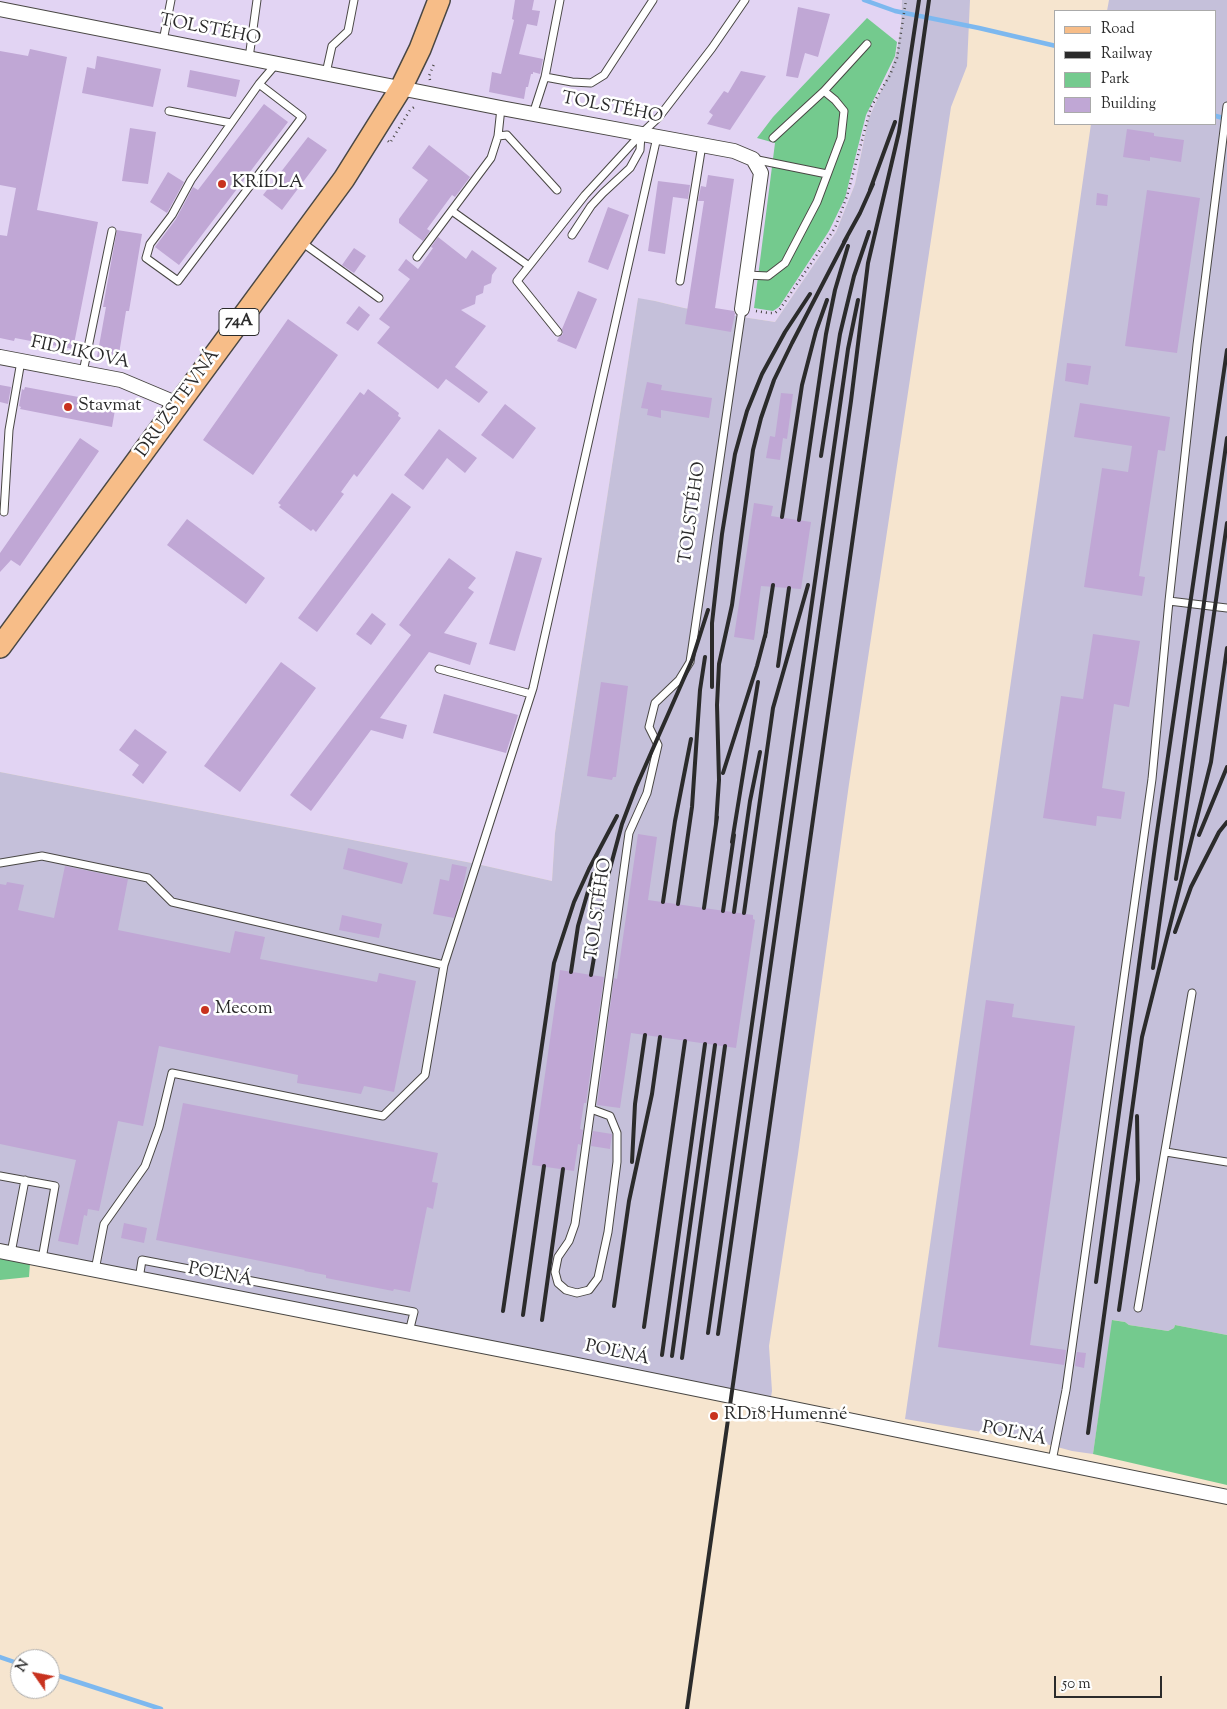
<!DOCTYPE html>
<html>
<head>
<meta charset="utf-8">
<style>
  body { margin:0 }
  #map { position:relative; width:1227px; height:1709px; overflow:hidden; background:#f6e5cf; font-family:"Sorts Mill Goudy",serif }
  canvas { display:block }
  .legend { position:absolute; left:1054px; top:10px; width:162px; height:115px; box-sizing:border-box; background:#fff; border:1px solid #aaa; margin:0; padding:6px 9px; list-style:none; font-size:15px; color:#2b2b2b }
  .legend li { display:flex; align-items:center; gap:10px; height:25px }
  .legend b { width:25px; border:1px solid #aaa }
  .north { position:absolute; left:10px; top:1649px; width:50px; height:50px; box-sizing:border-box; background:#fff; border:1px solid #aaa; border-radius:50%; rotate:303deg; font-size:14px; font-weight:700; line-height:20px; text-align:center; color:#2b2b2b }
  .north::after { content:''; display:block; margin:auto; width:18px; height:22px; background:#c8321e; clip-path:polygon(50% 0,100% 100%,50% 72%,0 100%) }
  .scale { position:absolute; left:1054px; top:1676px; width:108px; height:22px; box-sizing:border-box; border:2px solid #2b2b2b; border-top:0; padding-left:6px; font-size:15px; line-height:18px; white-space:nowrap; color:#2b2b2b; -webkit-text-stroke:4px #fff; paint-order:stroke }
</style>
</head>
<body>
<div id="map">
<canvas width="1227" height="1709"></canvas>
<ul class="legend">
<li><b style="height:6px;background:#f7bd88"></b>Road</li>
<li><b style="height:6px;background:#2b2b2b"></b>Railway</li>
<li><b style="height:14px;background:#74ca8e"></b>Park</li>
<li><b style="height:14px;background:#c0a7d5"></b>Building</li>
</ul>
<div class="north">N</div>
<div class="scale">50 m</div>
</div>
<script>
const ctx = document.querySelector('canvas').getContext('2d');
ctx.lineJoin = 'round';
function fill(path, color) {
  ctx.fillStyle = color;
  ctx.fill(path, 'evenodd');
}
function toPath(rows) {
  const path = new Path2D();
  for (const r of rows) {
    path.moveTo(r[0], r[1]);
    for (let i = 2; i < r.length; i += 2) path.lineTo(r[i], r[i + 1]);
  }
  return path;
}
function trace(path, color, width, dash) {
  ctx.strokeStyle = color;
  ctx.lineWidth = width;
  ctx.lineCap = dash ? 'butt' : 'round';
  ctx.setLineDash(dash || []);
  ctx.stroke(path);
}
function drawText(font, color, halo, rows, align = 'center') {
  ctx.font = font + ' "Sorts Mill Goudy",serif';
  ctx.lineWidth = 5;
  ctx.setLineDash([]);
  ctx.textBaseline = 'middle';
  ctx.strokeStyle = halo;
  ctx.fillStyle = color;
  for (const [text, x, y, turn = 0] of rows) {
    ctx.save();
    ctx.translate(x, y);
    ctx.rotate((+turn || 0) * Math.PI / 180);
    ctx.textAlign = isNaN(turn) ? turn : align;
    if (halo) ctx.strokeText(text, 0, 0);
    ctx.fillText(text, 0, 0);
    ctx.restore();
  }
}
fill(toPath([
  [0,0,902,0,901,24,897,52,890,71,868,120,855,184,836,232,775,322,684,308,655,301,638,299,555,833,552,881,477,864,0,772]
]), '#e2d4f3');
fill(toPath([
  [902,0,970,0,967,66,951,107,849,784,798,1154,769,1346,772,1391,770,1403,0,1257,0,772,477,864,552,881,555,833,638,298,655,301,684,308,775,322,836,232,855,184,868,120,890,71,897,52,901,24],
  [1109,0,1227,0,1227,1335,1175,1325,1174,1328,1168,1331,1129,1325,1125,1322,1113,1320,1093,1454,1072,1451,1035,1441,905,1419,1091,124,1216,124,1216,11,1107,11]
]), '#c5c0da');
fill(toPath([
  [867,18,897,42,895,56,866,115,845,198,829,231,779,307,773,311,754,308,775,143,757,138,773,117],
  [0,1257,30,1263,29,1277,0,1280],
  [1112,1320,1125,1322,1129,1325,1168,1331,1174,1328,1175,1325,1227,1335,1227,1485,1093,1454]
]), '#74ca8e');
trace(toPath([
  [864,0,895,11,979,28,1056,46],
  [1216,116,1226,119],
  [0,1657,20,1664],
  [50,1673,161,1709]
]), '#7db8ef', 4.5);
fill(toPath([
  [515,0,534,0,532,10,540,11,537,26,527,24,519,54,543,59,540,74,533,72,533,74,531,74,528,87,526,87,524,99,489,92,492,72,501,74,514,20,512,19],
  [798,7,830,14,818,57,805,53,798,78,786,76],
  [30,49,67,57,37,210,98,222,73,349,15,338,14,341,0,338,0,235,7,236,16,188,0,185,0,51,28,56],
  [97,56,161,69,153,107,82,93,87,67,95,69],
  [190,70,240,80,236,97,187,87],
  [741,71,766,76,730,130,707,124,713,115,709,112,724,91,728,93],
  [264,104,288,122,179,265,155,247,176,219,193,187,198,190],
  [130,128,156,132,148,184,122,181],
  [1127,129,1154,133,1154,136,1184,140,1181,162,1150,157,1150,161,1123,157],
  [308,137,327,150,282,210,263,195],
  [429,145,470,177,455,197,452,195,427,229,430,231,423,241,399,223,399,219,428,180,412,168],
  [168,172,184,182,167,213,150,202],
  [708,175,734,179,715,308,734,311,735,314,731,332,685,324,704,201,698,201,701,186,706,187],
  [658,181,690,185,688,199,673,197,665,254,648,251],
  [1147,190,1200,198,1177,353,1125,346],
  [1097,193,1108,195,1107,206,1096,205],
  [608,207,629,215,608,270,588,262],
  [117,230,142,234,129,311,126,311,118,360,97,357,106,307,103,307],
  [438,237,466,259,472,250,497,268,492,275,491,283,484,286,483,293,476,296,475,304,461,310,486,326,455,367,488,392,479,403,446,379,438,389,377,343,390,327,379,319,410,279,398,270,406,259,418,269,433,248,431,247],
  [354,248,366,256,354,273,342,265],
  [578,291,597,299,576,349,557,341,559,337,563,334,562,329],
  [359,306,370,315,358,331,346,323],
  [288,319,338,355,253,475,203,440],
  [1067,363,1091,366,1088,385,1065,381],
  [647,382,662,385,661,390,712,398,709,418,661,410,661,418,647,415,648,409,641,408],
  [0,385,11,387,8,404,0,402],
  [25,387,116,404,112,427,20,409,21,407,19,406,22,389,24,390],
  [368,389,399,413,398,416,401,418,357,477,354,474,341,492,344,494,316,532,313,529,311,531,279,507,281,505,278,503,360,392,364,395],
  [781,393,793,394,787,439,783,438,780,460,766,458,770,436,775,437],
  [1080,403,1170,417,1165,451,1158,450,1139,576,1145,577,1142,596,1084,587,1102,468,1128,472,1132,446,1074,437],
  [505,404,536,428,513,459,481,435],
  [439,429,477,458,465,473,447,458,423,490,404,475],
  [80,438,99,451,20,566,11,560,0,572,0,553],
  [392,493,411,507,317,632,298,618],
  [754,503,773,506,771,516,811,522,801,589,761,586,754,640,734,637],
  [187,519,265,578,246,604,167,545],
  [516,551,542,558,515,651,489,644],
  [449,558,476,578,468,588,474,592,444,633,477,643,470,665,429,652,380,718,407,725,403,739,371,730,311,811,290,795,411,635,399,625],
  [372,613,386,624,371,645,356,634],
  [1093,634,1140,641,1129,707,1114,704,1102,788,1125,792,1121,819,1097,816,1096,826,1043,818,1061,696,1083,699],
  [281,662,316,688,240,792,204,766],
  [601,682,628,686,616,777,613,777,612,780,587,776],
  [444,694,518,715,506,753,433,733],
  [135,729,167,752,143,784,132,775,139,765,119,750],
  [638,834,657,837,648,900,753,915,753,919,755,920,736,1048,631,1033,620,1108,597,1105,614,978,617,979],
  [348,848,408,863,402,884,343,869],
  [452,864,467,867,462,892,454,918,433,914,440,879,449,881],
  [65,866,128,879,118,930,230,953,235,931,265,937,260,959,377,982,379,973,416,981,394,1092,364,1086,361,1094,297,1083,298,1075,159,1046,143,1126,118,1121,99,1211,88,1209,87,1216,84,1215,78,1245,58,1241,76,1160,0,1144,0,884,6,885,7,882,24,885,18,910,54,918],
  [342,915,382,924,379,938,339,930],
  [560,970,604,977,586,1103,584,1103,580,1129,583,1130,581,1145,578,1144,574,1171,532,1165],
  [986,1000,1014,1004,1012,1017,1075,1026,1030,1345,1066,1350,1064,1365,938,1347],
  [183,1103,438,1153,432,1182,438,1183,433,1209,427,1207,410,1292,394,1289,393,1291,326,1278,326,1275,304,1271,305,1270,156,1240],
  [593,1131,612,1134,610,1149,591,1146],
  [124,1223,147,1228,144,1243,121,1238],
  [1077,1352,1086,1353,1084,1368,1075,1366]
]), '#c0a7d5');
const service = toPath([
  [163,41,171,0],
  [249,58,257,0],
  [326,73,332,46,348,31,354,0],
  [545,77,572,82,591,83,604,75,653,0],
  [259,84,302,117,178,281,146,258,150,244,172,215,191,180,259,84,276,64],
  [824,91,867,44],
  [169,111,231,123],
  [533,114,545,77,560,0],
  [498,136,507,135,557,190],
  [753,159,827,174],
  [452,211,529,266,585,195,641,134,659,117,712,48,745,0],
  [572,235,591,206,603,193,630,168,640,150,641,134],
  [300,241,379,298],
  [417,257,491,158,498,136,501,108],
  [529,266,517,281,558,332],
  [747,275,768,276,785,263,817,202,841,138,844,111,835,100,824,91,773,138],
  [680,281,702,145],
  [83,372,112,231],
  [4,512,9,430,21,361],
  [1169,601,1197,345,1227,106],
  [439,669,531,694],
  [0,863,42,856,148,878,172,902,444,965],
  [591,1109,610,1116,617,1133,617,1162,608,1232,598,1278,589,1290,577,1293,566,1290,558,1283,555,1272,558,1257,569,1241,575,1224,629,833,647,793,658,745,649,727,655,703,679,680,690,662,742,309],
  [1166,1152,1227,1162],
  [0,1176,55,1186,42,1259],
  [11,1253,25,1180],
  [95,1270,104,1224,145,1166,159,1127,172,1073,383,1116,425,1075,444,965,533,688,657,137],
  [139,1279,142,1260,414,1312,409,1332],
  [1138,1308,1192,993],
  [1052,1461,1066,1390,1152,779,1169,601,1227,608]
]);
const minor = toPath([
  [0,9,501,108,734,151,753,159,761,173,742,309],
  [0,357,121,380,178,404],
  [0,1251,568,1363,1227,1497]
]);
const primary = toPath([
  [0,647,344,179,401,88,420,49,439,0]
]);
trace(service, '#494744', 9);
trace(minor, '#494744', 16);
trace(primary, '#494744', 24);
trace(toPath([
  [430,80,429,76,434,64],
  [388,141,390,143,410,110,417,105],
  [756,311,769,313,775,313,780,309,835,228,847,196,871,107,890,75,897,58,906,0]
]), '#494744', 2.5, [1, 4]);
trace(service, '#fff', 7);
trace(minor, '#fff', 14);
trace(primary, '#f7bd88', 21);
trace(toPath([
  [870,190,895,122],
  [844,242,860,213,873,184],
  [821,456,840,334,854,276,869,232],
  [782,517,802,385,816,331,827,300],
  [799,520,826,334,835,290,848,246],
  [765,637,773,585],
  [778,666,789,588],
  [712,687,712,623,722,534,735,454,747,411,762,374,785,332,810,294],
  [723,773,757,666,766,632],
  [716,824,719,780,717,705,719,664,732,605,753,450,761,418,774,380,792,343,847,237],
  [1199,835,1227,767],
  [732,842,758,682],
  [1176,879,1227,523],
  [663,902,675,821,691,739],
  [678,904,692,807,700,690,705,657],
  [704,908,717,817],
  [723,911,734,835],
  [734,912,750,801,760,752],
  [744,913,773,708,808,585],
  [1175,932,1191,887,1219,832,1227,822],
  [1153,968,1227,438],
  [571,972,578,926,593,874],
  [591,975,608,876,622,824,636,787,692,660,708,610],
  [632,1162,635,1104,645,1035],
  [1096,1282,1156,839,1227,350],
  [614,1306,629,1201,652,1094,660,1037],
  [1119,1310,1138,1180,1137,1116],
  [503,1311,554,963,574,902,589,869,617,816],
  [523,1315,544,1166],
  [542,1320,563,1169],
  [644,1327,685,1041],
  [708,1333,848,349,858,300],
  [718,1334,851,401,868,263,899,132,919,0],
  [662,1355,705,1044],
  [672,1356,715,1045],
  [682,1358,725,1046],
  [1088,1433,1142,1037,1211,762,1227,648],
  [687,1709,929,0]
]), '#2b2b2b', 4);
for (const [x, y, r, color] of [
  [222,184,5,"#c8321e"],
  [68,407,5,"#c8321e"],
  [205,1010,5,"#c8321e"],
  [714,1416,5,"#c8321e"]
]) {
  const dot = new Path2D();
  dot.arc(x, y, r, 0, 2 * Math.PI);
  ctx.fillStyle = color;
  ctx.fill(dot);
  trace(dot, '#fff', 2);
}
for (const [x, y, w] of [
  [239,322,40]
]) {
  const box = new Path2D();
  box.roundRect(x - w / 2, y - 13.5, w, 27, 4);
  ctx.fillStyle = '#fff';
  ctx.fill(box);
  trace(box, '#2b2b2b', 1);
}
drawText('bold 16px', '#2b2b2b', null, [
  ["74A",239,322]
]);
drawText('18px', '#2b2b2b', '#fff', [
  ["TOLSTÉHO",210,31,11],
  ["TOLSTÉHO",612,109,11],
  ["FIDLIKOVA",80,354,12],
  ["DRUŽSTEVNÁ",179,404,-54],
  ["TOLSTÉHO",694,513,-82],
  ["TOLSTÉHO",600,909,-82],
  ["POĽNÁ",220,1276,11],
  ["POĽNÁ",617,1354,12],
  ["POĽNÁ",1014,1435,11]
]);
drawText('18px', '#2b2b2b', '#fff', [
  ["KRÍDLA",232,184],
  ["Stavmat",78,407],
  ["Mecom",215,1010],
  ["RD18 Humenné",724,1416]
], 'left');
</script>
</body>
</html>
